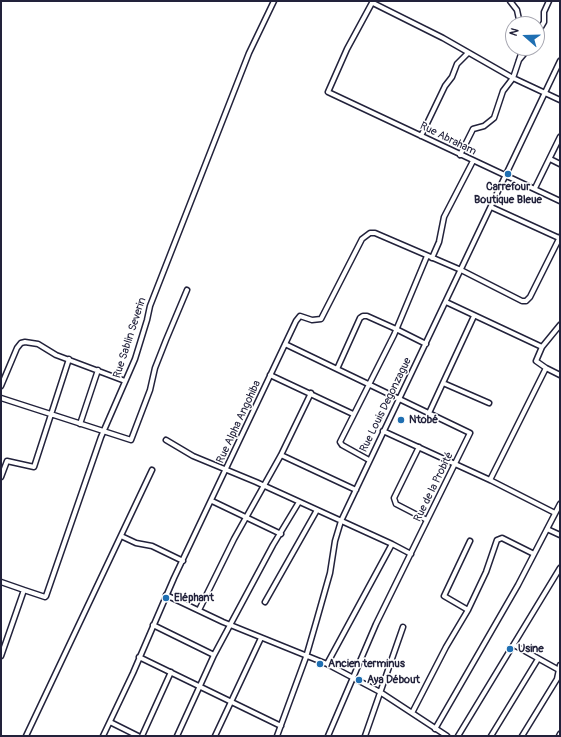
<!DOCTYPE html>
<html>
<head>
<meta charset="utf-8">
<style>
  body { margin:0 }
  #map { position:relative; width:561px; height:737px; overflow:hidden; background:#fff; font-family:Pangolin,sans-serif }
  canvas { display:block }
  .frame { position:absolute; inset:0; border:2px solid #22223b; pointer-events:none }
  .north { position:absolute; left:505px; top:16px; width:40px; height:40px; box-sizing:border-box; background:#fff; border:1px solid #a7a7b1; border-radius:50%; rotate:290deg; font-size:11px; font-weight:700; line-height:16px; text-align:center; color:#22223b }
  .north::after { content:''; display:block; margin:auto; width:14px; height:18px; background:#1f6fb2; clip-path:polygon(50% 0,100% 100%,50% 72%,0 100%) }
</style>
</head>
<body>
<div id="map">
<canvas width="561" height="737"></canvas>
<div class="frame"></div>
<div class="north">N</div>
</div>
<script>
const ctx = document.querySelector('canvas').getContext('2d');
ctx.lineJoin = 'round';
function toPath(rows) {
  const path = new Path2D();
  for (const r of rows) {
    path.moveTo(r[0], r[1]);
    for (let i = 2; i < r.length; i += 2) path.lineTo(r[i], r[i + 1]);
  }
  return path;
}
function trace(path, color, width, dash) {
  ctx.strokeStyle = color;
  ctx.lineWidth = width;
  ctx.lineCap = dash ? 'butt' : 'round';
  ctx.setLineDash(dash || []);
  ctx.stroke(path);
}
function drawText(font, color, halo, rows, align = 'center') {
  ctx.font = font + ' Pangolin,sans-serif';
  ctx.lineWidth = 3;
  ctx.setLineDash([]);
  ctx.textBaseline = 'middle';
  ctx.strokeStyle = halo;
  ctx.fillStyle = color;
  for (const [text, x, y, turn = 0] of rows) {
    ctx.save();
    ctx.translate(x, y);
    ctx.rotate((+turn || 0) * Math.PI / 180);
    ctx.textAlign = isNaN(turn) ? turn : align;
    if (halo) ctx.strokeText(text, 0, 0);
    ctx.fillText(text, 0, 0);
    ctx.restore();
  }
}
const street = toPath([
  [373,1,347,49,328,92,560,201],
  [510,1,517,10,520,24],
  [373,3,443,38,513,78,560,100],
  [537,34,544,22,544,12,549,1],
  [519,60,529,48],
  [421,136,445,86,452,77,457,64,467,54],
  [460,155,473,129,484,126,494,118,503,91,513,78,523,48],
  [550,159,560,164],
  [535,188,560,137],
  [491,207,559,238],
  [432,258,439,242,444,217,473,161],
  [446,302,542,347],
  [560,325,542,347,536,361,546,368,560,375],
  [285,344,470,433,376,624,328,736],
  [337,369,360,318,363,316,367,316,396,329,426,344],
  [270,375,353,414],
  [443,383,489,403],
  [1,386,17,348,21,343,25,342,38,344,56,355,125,381],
  [1,398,131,440,150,390,155,368,166,340,187,290],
  [429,413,474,316],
  [80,424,98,370],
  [383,431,490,480,555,513],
  [166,440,193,456,256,482,392,544],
  [419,447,394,498,396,504,427,520],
  [281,455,356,490],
  [369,460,342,445,340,442,394,335,427,256],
  [1,477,7,461,34,467,69,359],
  [490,480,546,368],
  [212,501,281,534],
  [547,529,560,535],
  [121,536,136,543,152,546,183,561],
  [1,582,24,590],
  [166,595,223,622,327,664,380,692,447,736],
  [265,602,317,510],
  [199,610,234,539,281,455,311,393],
  [468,610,444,596,470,541],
  [153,625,214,655],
  [514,645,559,670],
  [1,656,24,590,45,597,46,596,101,437,135,359,147,320,150,306,249,53,274,1],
  [139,657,281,726],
  [327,664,392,544,411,554],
  [412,713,446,647,468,610,486,572,497,540,502,538,534,554],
  [110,722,138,736],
  [435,729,518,585,560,504],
  [26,736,152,470],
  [103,736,133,673,174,578,296,321,300,316,312,320,321,319,362,239,370,233,375,233,461,270,522,301,526,301,530,297,560,237],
  [142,736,171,672],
  [177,736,214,655,273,545,299,502],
  [215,736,261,638],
  [277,736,306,657,317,619,330,573,335,541,341,521,560,61],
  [365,736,403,627],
  [458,736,560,568],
  [491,736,538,659],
  [522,736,557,679,560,665],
  [559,736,560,734]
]);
trace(street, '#22223b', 7);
trace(street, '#fff', 4);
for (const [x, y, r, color] of [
  [508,174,4,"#1f6fb2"],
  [401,420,4,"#1f6fb2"],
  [166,598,4,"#1f6fb2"],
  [510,649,4,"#1f6fb2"],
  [320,664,4,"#1f6fb2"],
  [359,680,4,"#1f6fb2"]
]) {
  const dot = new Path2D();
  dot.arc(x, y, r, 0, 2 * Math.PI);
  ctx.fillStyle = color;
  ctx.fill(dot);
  trace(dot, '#fff', 1.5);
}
drawText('11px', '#22223b', '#fff', [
  ["Rue Abraham",448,139,26],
  ["Rue Sablin Severin",130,338,-72],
  ["Rue Louis Degonzague",386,405,-64],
  ["Rue Alpha Angohiba",239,422,-65],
  ["Rue de la Probité",434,487,-64]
]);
drawText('bold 11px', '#22223b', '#fff', [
  ["Carrefour",508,187,"center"],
  ["Boutique Bleue",508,200,"center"],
  ["Ntobé",409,420],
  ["Eléphant",174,598],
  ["Usine",518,649],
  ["Ancien terminus",328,664],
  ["Aya Débout",367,680]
], 'left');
</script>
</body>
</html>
